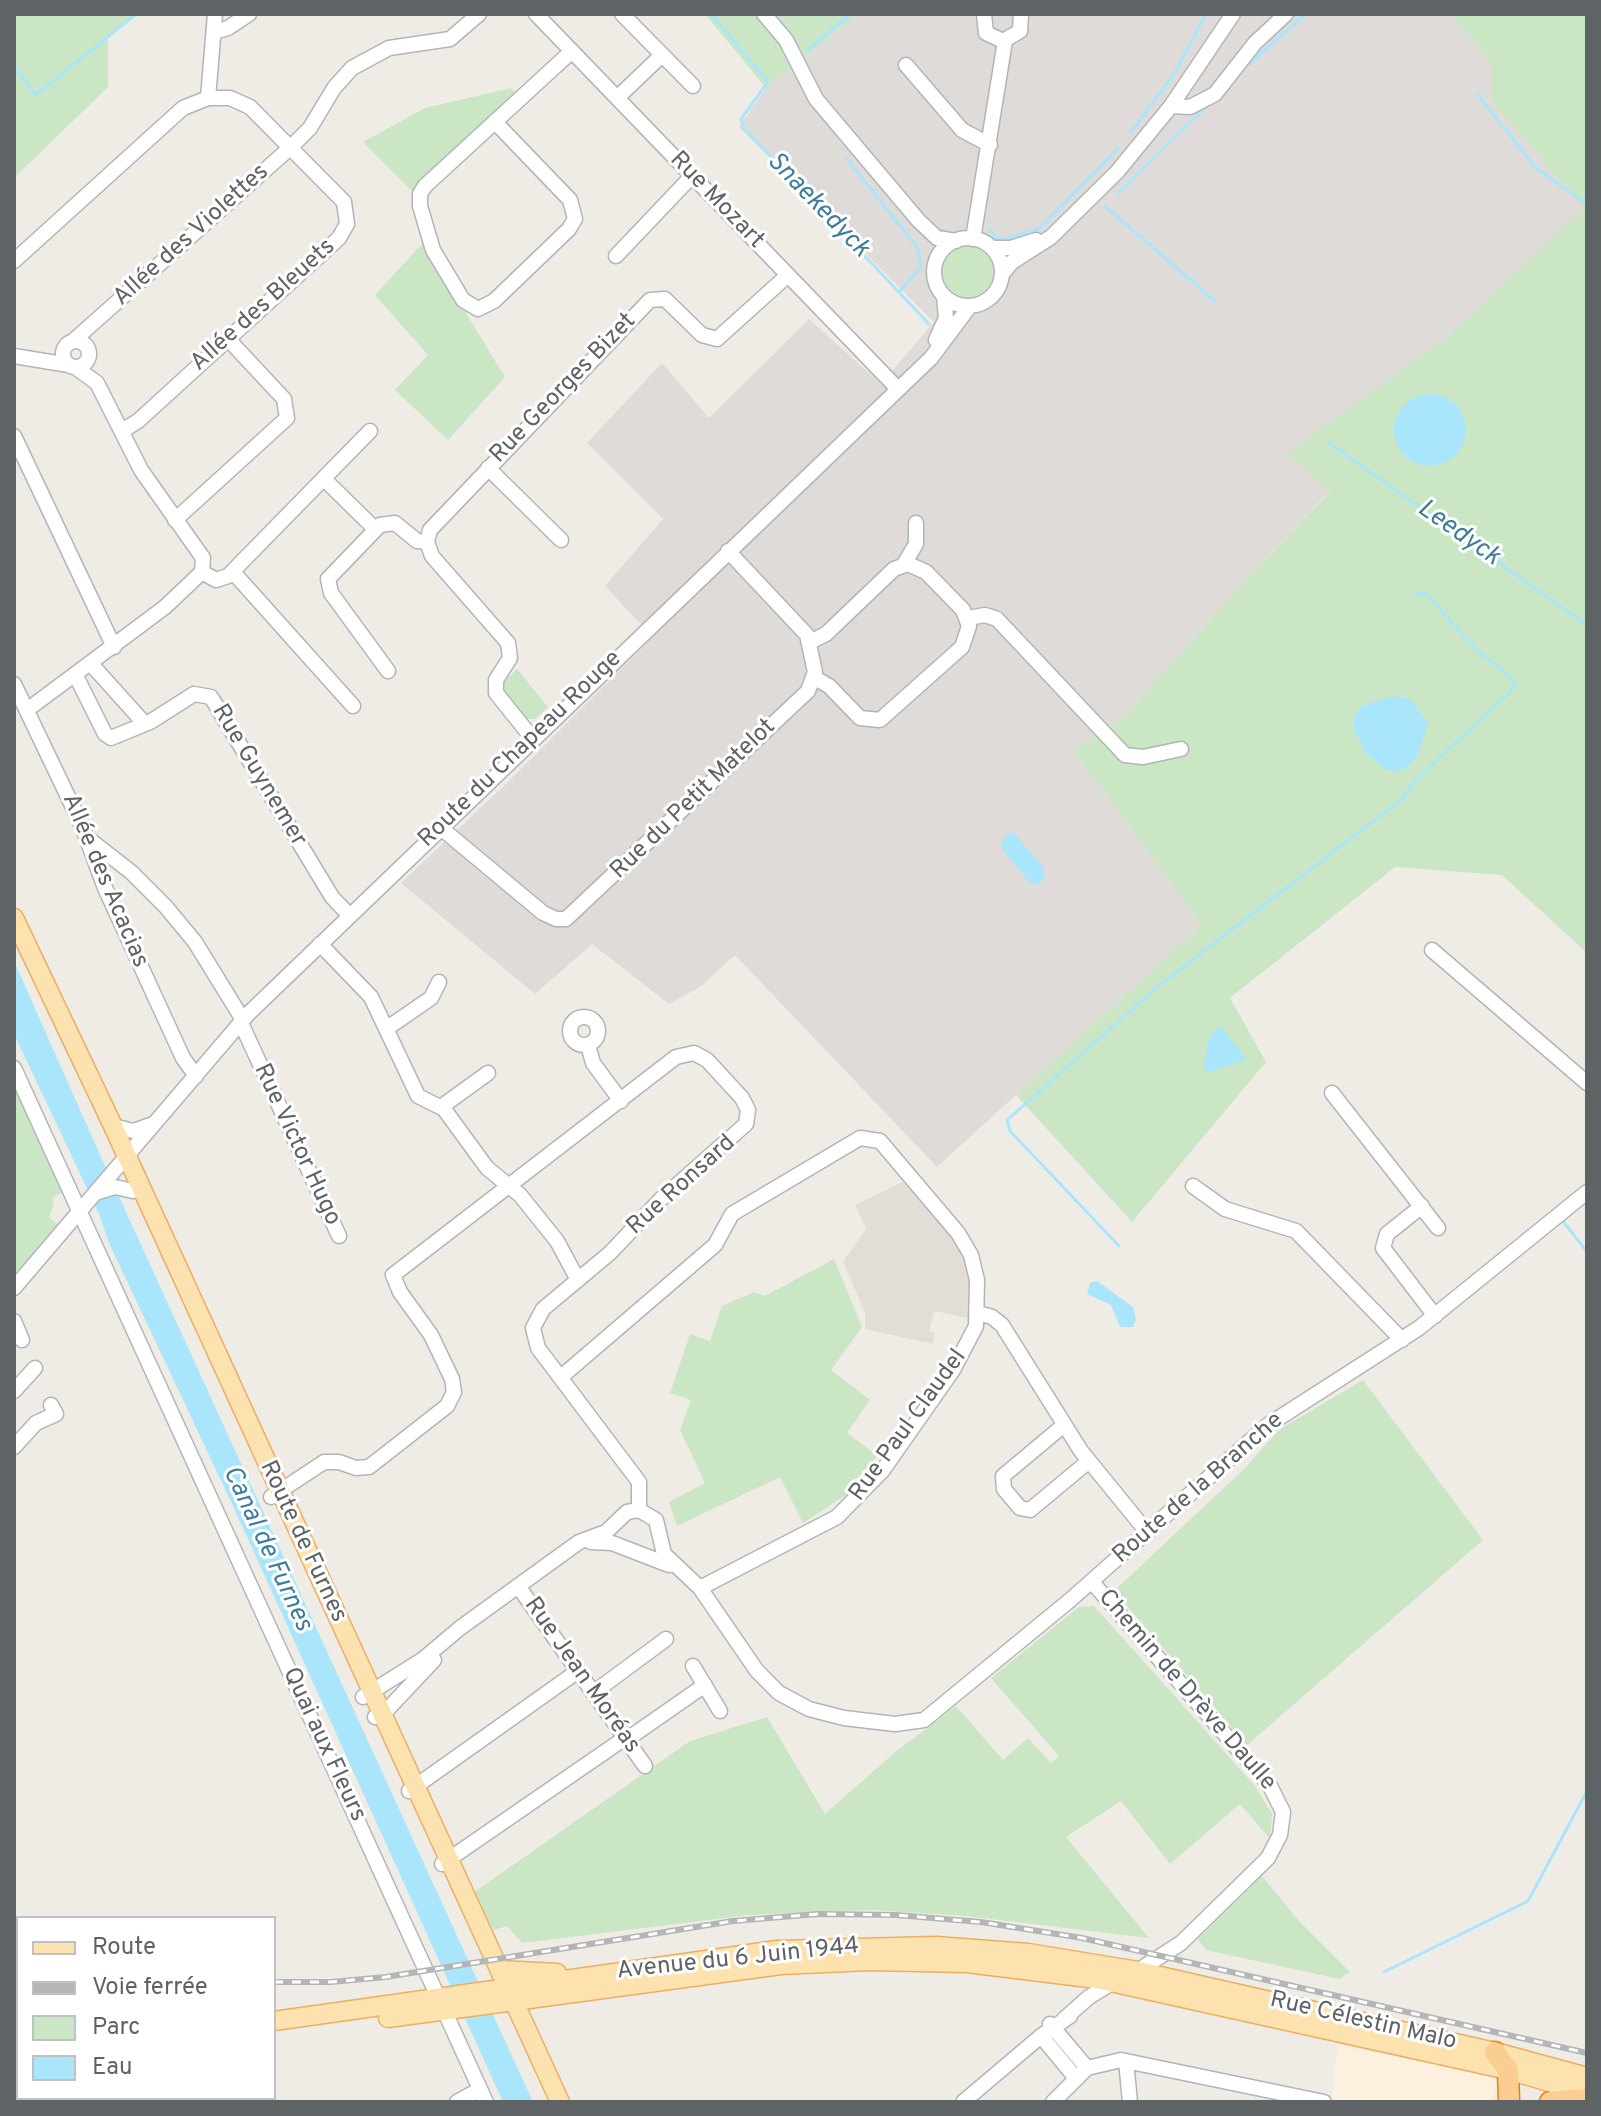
<!DOCTYPE html>
<html>
<head>
<meta charset="utf-8">
<style>
  body { margin:0 }
  #map { position:relative; width:1601px; height:2116px; overflow:hidden; background:#efece6; font-family:Overpass,sans-serif }
  canvas { display:block }
  .frame { position:absolute; inset:0; border:16px solid #5e6366; pointer-events:none }
  .legend { position:absolute; left:16px; top:1916px; width:260px; height:184px; box-sizing:border-box; background:#fff; border:2px solid #bfc1c2; margin:0; padding:10px 14px; list-style:none; font-size:24px; color:#5e6366 }
  .legend li { display:flex; align-items:center; gap:16px; height:40px }
  .legend b { width:40px; border:2px solid #bfc1c2 }
</style>
</head>
<body>
<div id="map">
<canvas width="1601" height="2116"></canvas>
<div class="frame"></div>
<ul class="legend">
<li><b style="height:10px;background:#fce2ae"></b>Route</li>
<li><b style="height:10px;background:#b4b5b6"></b>Voie ferrée</li>
<li><b style="height:22px;background:#cae6c4"></b>Parc</li>
<li><b style="height:22px;background:#a9e6fc"></b>Eau</li>
</ul>
</div>
<script>
const ctx = document.querySelector('canvas').getContext('2d');
ctx.lineJoin = 'round';
function fill(path, color) {
  ctx.fillStyle = color;
  ctx.fill(path, 'evenodd');
}
function toPath(rows) {
  const path = new Path2D();
  for (const r of rows) {
    if (r.length === 3) {
      path.moveTo(r[0] + r[2], r[1]);
      path.arc(r[0], r[1], r[2], 0, 2 * Math.PI);
      continue;
    }
    path.moveTo(r[0], r[1]);
    for (let i = 2; i < r.length; i += 2) path.lineTo(r[i], r[i + 1]);
  }
  return path;
}
function trace(path, color, width, dash) {
  ctx.strokeStyle = color;
  ctx.lineWidth = width;
  ctx.lineCap = dash ? 'butt' : 'round';
  ctx.setLineDash(dash || []);
  ctx.stroke(path);
}
function drawText(font, color, halo, rows, align = 'center') {
  ctx.font = font + ' Overpass,sans-serif';
  ctx.lineWidth = 6;
  ctx.setLineDash([]);
  ctx.textBaseline = 'middle';
  ctx.strokeStyle = halo;
  ctx.fillStyle = color;
  for (const [text, x, y, turn = 0] of rows) {
    ctx.save();
    ctx.translate(x, y);
    ctx.rotate((+turn || 0) * Math.PI / 180);
    ctx.textAlign = isNaN(turn) ? turn : align;
    if (halo) ctx.strokeText(text, 0, 0);
    ctx.fillText(text, 0, 0);
    ctx.restore();
  }
}
fill(toPath([
  [1339,2045,1497,2078,1492,2102,1336,2102,1332,2098,1336,2077,1333,2076]
]), '#fdf0de');
fill(toPath([
  [858,14,1450,14,1491,63,1491,100,1585,208,1449,335,1289,454,1330,491,1249,576,1120,721,1073,750,1202,925,937,1167,735,955,700,987,669,1004,592,944,535,994,401,883,506,784,653,637,605,586,663,519,587,443,662,363,709,418,809,319,881,384,934,322,739,127,766,88]
]), '#dedbd8');
fill(toPath([
  [903,1182,946,1227,961,1251,971,1281,969,1318,934,1311,929,1332,934,1333,933,1344,865,1329,865,1313,843,1262,866,1229,855,1205]
]), '#e2ddd7');
fill(toPath([
  [14,14,137,14,108,38,108,87,14,178],
  [705,14,858,14,766,88],
  [1450,14,1587,14,1587,953,1502,875,1395,867,1230,998,1266,1062,1132,1222,1016,1095,1202,925,1073,750,1120,721,1249,576,1330,492,1288,453,1449,335,1584,208,1491,100,1491,63],
  [511,88,519,97,414,193,363,142,425,108],
  [423,243,505,377,448,440,395,390,428,355,375,295],
  [968,272,28],
  [517,669,548,707,535,719,527,719,505,694,504,682],
  [14,1085,63,1192,52,1198,54,1203,49,1217,59,1226,14,1274],
  [834,1259,862,1327,831,1370,870,1400,847,1433,877,1455,868,1471,849,1493,803,1523,780,1477,677,1526,669,1502,705,1483,680,1430,691,1400,670,1393,690,1334,710,1341,722,1306,754,1292,765,1296],
  [1363,1380,1483,1540,1247,1745,1114,1591,1244,1469,1280,1429],
  [1094,1606,1255,1786,1272,1814,1270,1839,1240,1804,1170,1864,1121,1801,1066,1837,1149,1938,966,1916,873,1910,749,1915,522,1943,507,1926,494,1930,473,1893,690,1741,767,1717,825,1814,894,1753,956,1706,1003,1760,1028,1738,1051,1763,1059,1756,991,1678,1079,1607],
  [1262,1876,1299,1921,1350,1972,1339,1979,1206,1950,1198,1939]
]), '#cae6c4');
fill(toPath([
  [1430,430,36],
  [1392,696,1411,699,1428,723,1417,757,1404,770,1394,771,1385,769,1366,753,1354,730,1354,718,1361,706],
  [1008,833,1014,833,1043,867,1045,877,1038,885,1030,883,1002,849,1002,841],
  [14,961,105,1166,533,2102,503,2102,234,1508,109,1243,99,1214,14,1034],
  [1217,1027,1224,1030,1246,1059,1207,1073,1204,1066,1208,1040],
  [1097,1281,1133,1307,1136,1319,1133,1327,1120,1327,1111,1305,1087,1294,1090,1283]
]), '#a9e6fc');
trace(toPath([
  [711,14,768,82,741,119,743,127,929,324],
  [808,50,850,14],
  [1250,63,1306,14],
  [14,67,36,95,136,14],
  [1477,94,1536,168,1587,204],
  [1131,132,1174,74,1206,14],
  [846,158,917,247,921,267,899,292],
  [1118,193,1204,109],
  [1105,206,1215,301],
  [935,230,948,231],
  [990,230,996,238,1003,240,1040,228,1118,148],
  [1329,443,1587,625],
  [1563,1221,1587,1252],
  [1119,1246,1010,1131,1007,1120,1161,984,1401,800,1417,779,1511,691,1515,684,1507,674,1478,651,1425,593,1414,595],
  [1384,1972,1528,1901,1587,1791]
]), '#a9e6fc', 3);
const minor = toPath([
  [536,14,897,388],
  [622,14,693,86],
  [764,14,786,40,816,99,918,220,937,238,956,241],
  [984,14,986,33,1003,41,1020,31,1021,14],
  [215,32,228,28,249,14],
  [906,65,962,130,990,145],
  [208,98,215,14],
  [617,98,662,55],
  [1171,106,1190,107,1215,94,1255,43,1286,14],
  [495,122,570,200,575,219,569,229,494,301,478,309,463,300,433,250,420,206,420,194,425,186,572,51],
  [968,272,34],
  [973,239,1005,41],
  [992,248,1011,248,1036,240],
  [616,256,692,176],
  [14,261,183,108,208,98,230,98,250,107,344,202,347,224,339,238,138,421,122,431],
  [1002,274,1012,262,1051,237,1117,172,1171,106,1233,14],
  [936,340,946,318,944,296],
  [76,354,13],
  [72,342,291,147,310,128,334,88,352,68,389,48,450,39,479,14],
  [14,356,69,365],
  [75,367,97,383,141,470,203,558,202,572],
  [14,436,114,647],
  [488,468,561,540],
  [324,479,374,528],
  [175,520,287,418,284,399,228,339],
  [904,564,916,544,916,523],
  [202,572,216,580,228,576,370,431],
  [233,572,353,706],
  [968,618,985,615,997,619,1125,755,1143,757,1181,749],
  [810,642,826,634,894,569,908,564,926,572,963,610,969,626,962,647,880,720,860,718,829,686,815,678],
  [91,664,145,724],
  [388,671,331,593,328,579,380,525,395,523,417,541,427,542],
  [76,676,105,734,111,738,150,722,194,694,211,697,332,897,350,916],
  [14,684,82,826,105,888,183,1058,196,1076],
  [27,710,165,607,202,572],
  [533,739,496,693,496,680,510,658,508,643,432,556,427,542,430,530,650,300,665,299,702,335,717,339,788,275],
  [441,828,543,913,556,919,566,919,808,691,815,672,807,635,728,551],
  [90,840,131,872,166,907,195,942,243,1020],
  [320,944,371,997,418,1096,444,1109,487,1168,520,1195,557,1241,578,1280],
  [1432,950,1587,1083],
  [584,1031,14],
  [241,1023,339,1236],
  [386,1029,431,998,439,982],
  [588,1045,593,1063,621,1101],
  [14,1068,486,2102],
  [1332,1093,1438,1228],
  [441,1107,488,1073],
  [113,1126,133,1131,153,1124],
  [1193,1186,1225,1209,1296,1231,1402,1340],
  [98,1192,115,1187,133,1191],
  [1422,1206,1387,1234,1383,1248,1435,1316],
  [14,1288,248,1014,931,358,970,306],
  [978,1313,992,1317,1002,1325,1081,1451,1147,1532],
  [14,1321,22,1340],
  [561,1377,715,1245,732,1214,860,1138,880,1141,958,1233,971,1255,977,1280,976,1326,953,1370,883,1470,837,1517,700,1588],
  [14,1391,35,1368],
  [1064,1425,1003,1476,1004,1489,1020,1508,1030,1510,1089,1461],
  [14,1447,36,1423,56,1414,51,1405],
  [271,1497,324,1462,339,1462,356,1468,369,1467,447,1406,454,1392,452,1379,431,1335,400,1292,393,1275,676,1057,694,1053,707,1060,742,1098,748,1110,746,1124,661,1199,610,1253,543,1309,533,1328,538,1348,639,1482,639,1510],
  [591,1542,612,1543,669,1565],
  [1092,1582,1270,1786,1283,1812,1280,1835,1268,1858,1181,1943,1136,1972],
  [518,1586,645,1766],
  [693,1666,720,1711],
  [593,1693,666,1639],
  [363,1697,422,1660,460,1628,579,1542,606,1532,627,1512,639,1510,656,1520,664,1554,700,1588,757,1671,779,1693,809,1709,844,1718,895,1724,924,1720,1069,1601,1268,1425,1419,1328,1587,1192],
  [375,1717,387,1710,434,1660],
  [626,1740,705,1685],
  [409,1791,578,1671],
  [442,1864,625,1738],
  [1063,2020,1089,1997,1117,1980],
  [1050,2024,1087,2068],
  [1041,2036,1075,2077],
  [1126,2061,1130,2102],
  [457,2102,479,2090],
  [963,2102,1041,2036,1070,2016],
  [1053,2102,1087,2068,1121,2060,1324,2102]
]);
const major = toPath([
  [14,918,113,1126,560,2102],
  [500,1970,557,1973],
  [388,2018,781,1965,869,1961,967,1963,1097,1979,1508,2070,1587,2093],
  [274,2021,777,1950,936,1946,1028,1953,1138,1971,1495,2052,1587,2077],
  [14,2068,18,2067]
]);
const highway = toPath([
  [1495,2052,1508,2070,1509,2102],
  [1550,2102,1587,2099]
]);
trace(minor, '#b1b5b8', 17);
trace(major, '#edae62', 21);
trace(highway, '#ee7f07', 23);
trace(minor, '#fff', 14);
trace(major, '#fce2ae', 18);
trace(highway, '#face93', 20);
const rail = toPath([
  [14,1923,18,1925],
  [274,1982,331,1982,386,1977,733,1921,818,1914,896,1915,981,1922,1082,1938,1587,2053]
]);
trace(rail, '#b4b5b6', 6);
trace(rail, '#fff', 3, [9]);
drawText('24px', '#5e6366', '#fff', [
  ["Rue Mozart",716,201,46],
  ["Allée des Violettes",192,236,-42],
  ["Allée des Bleuets",264,306,-42],
  ["Rue Georges Bizet",564,389,-46],
  ["Route du Chapeau Rouge",521,750,-44],
  ["Rue Guynemer",258,776,59],
  ["Rue du Petit Matelot",694,800,-44],
  ["Allée des Acacias",104,881,67],
  ["Rue Victor Hugo",296,1145,65],
  ["Rue Ronsard",682,1186,-42],
  ["Rue Paul Claudel",909,1426,-54],
  ["Route de la Branche",1199,1489,-41],
  ["Route de Furnes",302,1542,65],
  ["Rue Jean Moréas",581,1676,55],
  ["Chemin de Drève Daulle",1186,1691,49],
  ["Quai aux Fleurs",323,1745,65],
  ["Avenue du 6 Juin 1944",738,1960,-6],
  ["Rue Célestin Malo",1363,2022,13]
]);
drawText('italic 26px', '#3f7d9d', '#fff', [
  ["Snaekedyck",817,206,46],
  ["Leedyck",1458,534,35],
  ["Canal de Furnes",266,1549,65]
]);
</script>
</body>
</html>
